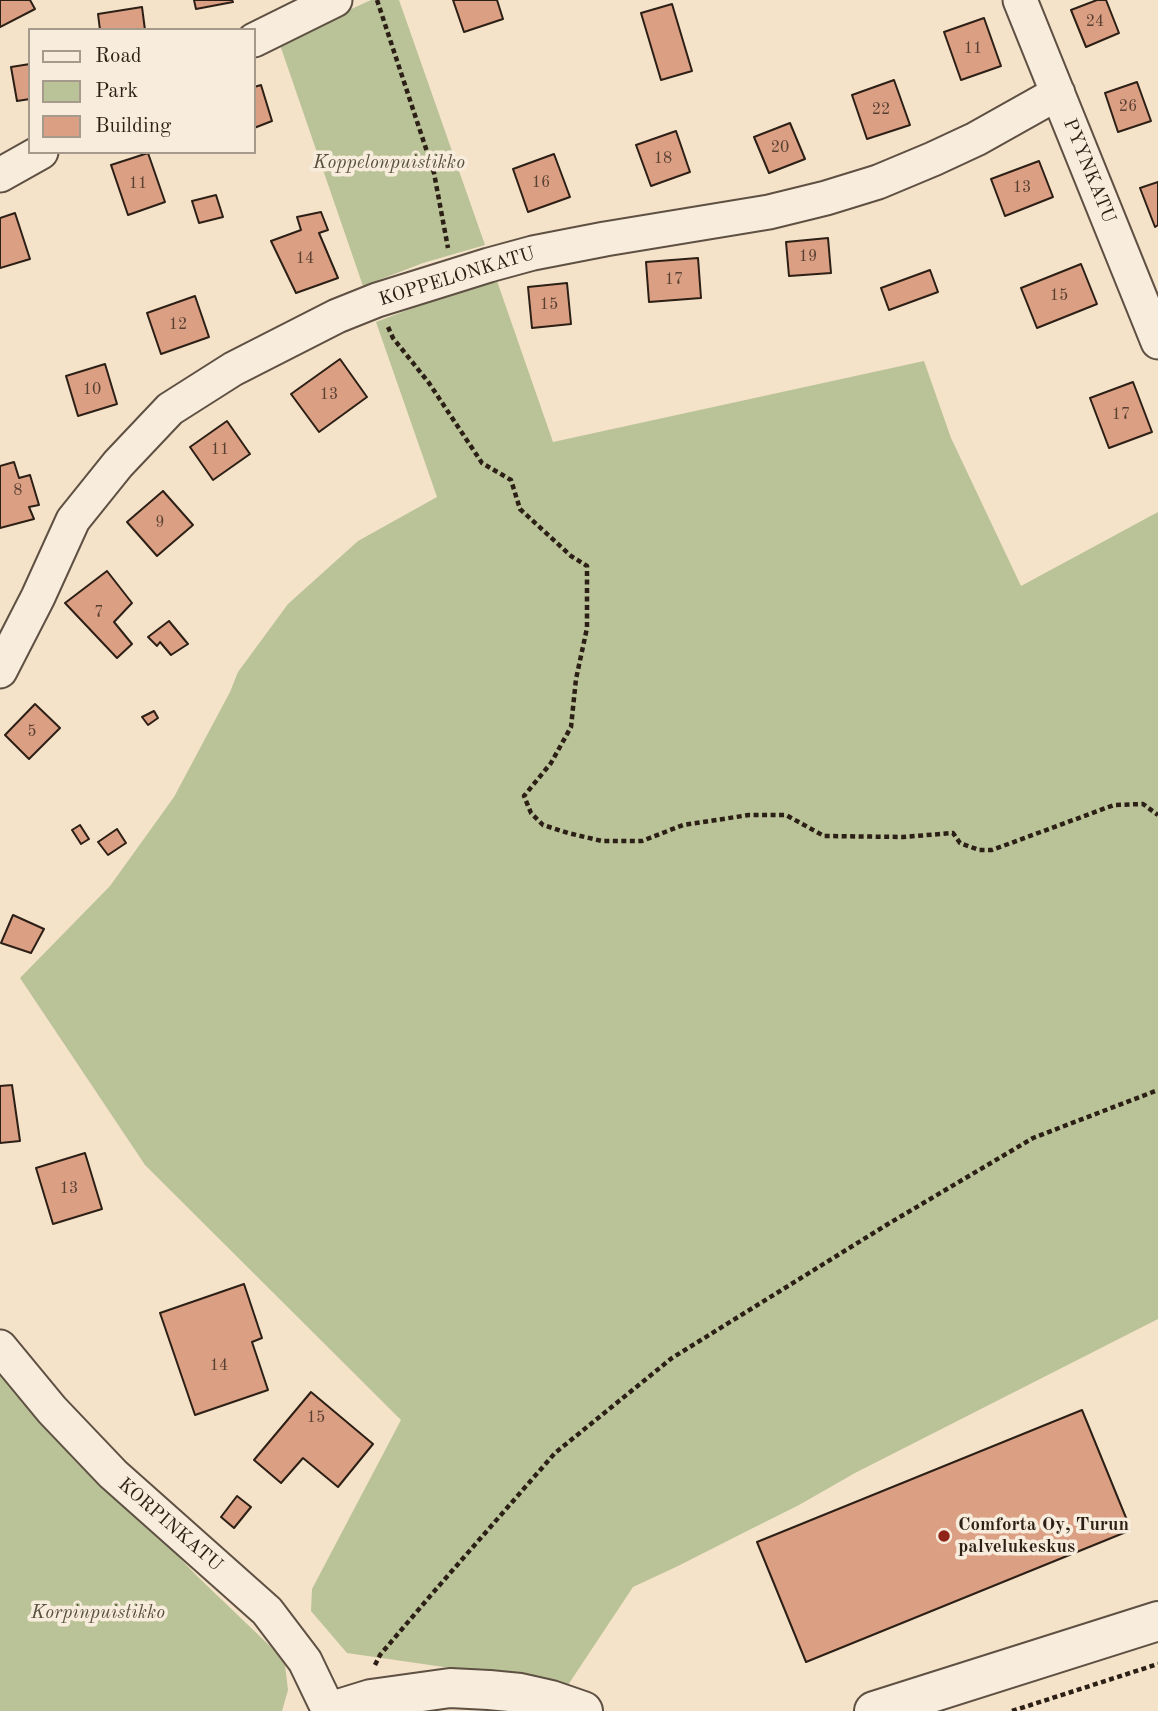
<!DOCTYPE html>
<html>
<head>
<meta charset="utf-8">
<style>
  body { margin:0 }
  #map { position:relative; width:1158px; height:1711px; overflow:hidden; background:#f4e2c9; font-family:"Old Standard TT",serif }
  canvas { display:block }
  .legend { position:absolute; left:28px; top:28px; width:228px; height:126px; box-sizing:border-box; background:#f8ecdc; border:2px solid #a69a8c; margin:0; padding:9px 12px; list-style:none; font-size:21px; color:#2c1f15 }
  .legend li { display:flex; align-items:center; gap:14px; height:35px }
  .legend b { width:35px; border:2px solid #a69a8c }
</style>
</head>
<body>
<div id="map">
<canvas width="1158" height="1711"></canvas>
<ul class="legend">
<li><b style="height:9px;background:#f8ecdc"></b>Road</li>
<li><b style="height:19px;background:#bac398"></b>Park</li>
<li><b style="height:19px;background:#dba084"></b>Building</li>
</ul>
</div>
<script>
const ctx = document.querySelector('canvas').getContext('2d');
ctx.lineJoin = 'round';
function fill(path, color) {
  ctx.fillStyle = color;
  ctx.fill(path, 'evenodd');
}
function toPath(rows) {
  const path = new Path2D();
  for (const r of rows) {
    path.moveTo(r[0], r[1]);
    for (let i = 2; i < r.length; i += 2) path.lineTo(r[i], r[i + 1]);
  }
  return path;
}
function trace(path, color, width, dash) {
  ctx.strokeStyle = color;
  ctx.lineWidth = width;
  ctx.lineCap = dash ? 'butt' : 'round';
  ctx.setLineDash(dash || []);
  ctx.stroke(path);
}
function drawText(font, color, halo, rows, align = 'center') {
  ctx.font = font + ' "Old Standard TT",serif';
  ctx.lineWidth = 7;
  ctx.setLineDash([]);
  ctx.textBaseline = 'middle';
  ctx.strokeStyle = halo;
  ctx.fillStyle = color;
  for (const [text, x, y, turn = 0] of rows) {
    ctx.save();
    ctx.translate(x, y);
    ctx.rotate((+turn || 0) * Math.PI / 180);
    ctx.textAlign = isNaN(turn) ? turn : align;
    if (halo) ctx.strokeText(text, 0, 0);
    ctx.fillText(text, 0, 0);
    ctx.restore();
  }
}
fill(toPath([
  [371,0,399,0,485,245,423,263,363,286,279,42],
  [497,281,553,442,924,361,951,438,1021,586,1158,512,1158,1319,855,1473,799,1505,745,1532,678,1566,633,1587,568,1685,347,1653,311,1611,312,1589,401,1420,145,1165,20,978,110,886,174,797,230,692,238,672,288,604,358,541,437,497,376,322,439,298],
  [0,1369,197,1576,271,1647,285,1665,288,1690,282,1711,0,1711]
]), '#bac398');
const building = toPath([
  [0,0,30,0,35,9,0,27,0,0],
  [194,0,232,0,233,2,196,9,194,0],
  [453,0,497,0,503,19,464,32,453,0],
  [1097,0,1106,0,1119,33,1086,47,1071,10,1097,0],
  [672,4,692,71,661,80,641,13,672,4],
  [142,7,145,30,100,30,98,14,142,7],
  [984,18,1001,66,961,80,944,32,984,18],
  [30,64,30,99,17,101,11,67,30,64],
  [894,80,910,125,867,139,852,95,894,80],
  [1137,82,1151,121,1118,132,1105,93,1137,82],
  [261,85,272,121,254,128,254,87,261,85],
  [790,123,805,159,769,173,754,137,790,123],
  [676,131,690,172,651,186,636,145,676,131],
  [148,153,165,202,128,215,111,165,148,153],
  [554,154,570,197,528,212,513,169,554,154],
  [1039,161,1053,197,1005,216,991,179,1039,161],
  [1158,182,1158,225,1155,227,1140,188,1158,182],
  [216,195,223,217,199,223,192,201,216,195],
  [321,212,328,230,319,233,338,278,296,293,271,241,301,230,297,217,321,212],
  [15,213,30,259,0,268,0,218,15,213],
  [828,238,831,273,789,276,786,242,828,238],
  [698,258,701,298,649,302,646,262,698,258],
  [1081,264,1097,304,1037,328,1021,288,1081,264],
  [930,270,938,292,889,310,881,288,930,270],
  [567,283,571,324,532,328,528,287,567,283],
  [195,296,209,337,161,354,147,313,195,296],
  [340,359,367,397,319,432,291,394,340,359],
  [105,364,117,404,78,416,66,376,105,364],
  [1133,382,1152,432,1109,448,1090,398,1133,382],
  [227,421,250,454,213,480,190,447,227,421],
  [14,462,19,478,30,475,39,505,29,507,34,519,0,528,0,466,14,462],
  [163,491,193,525,157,556,127,522,163,491],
  [107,571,132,603,114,622,132,644,117,658,65,603,107,571],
  [169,621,188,644,171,655,160,642,157,646,148,637,169,621],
  [35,704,60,728,29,759,5,735,35,704],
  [154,711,158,718,148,725,142,717,154,711],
  [80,825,89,839,81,844,72,830,80,825],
  [117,829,126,843,108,855,98,842,117,829],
  [13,915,44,929,31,953,1,943,13,915],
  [12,1085,20,1141,0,1143,0,1086,12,1085],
  [85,1153,102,1209,53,1224,36,1168,85,1153],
  [244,1284,262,1338,252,1342,268,1390,195,1415,160,1313,244,1284],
  [311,1392,373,1444,338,1487,303,1458,281,1483,254,1460,311,1392],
  [1082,1410,1131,1530,806,1662,757,1542,1082,1410],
  [237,1496,251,1507,234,1528,221,1517,237,1496]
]);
fill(building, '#dba084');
trace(building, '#2c1f15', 2);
const minor = toPath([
  [1020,0,1158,342],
  [254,40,335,0],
  [0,175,41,152],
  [0,671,38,597,73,520,118,464,170,409,233,369,337,316,377,300,489,265,533,253,605,239,769,212,826,198,878,182,933,159,976,139,1058,93],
  [0,1347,52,1410,113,1474,267,1611,305,1661,329,1711]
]);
const tertiary = toPath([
  [332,1711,371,1699,450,1688,489,1690,520,1693,551,1700,583,1711],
  [874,1711,1158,1621]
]);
trace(minor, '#5e5042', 37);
trace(tertiary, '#5e5042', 42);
trace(toPath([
  [377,0,434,173,448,248],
  [388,327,393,338,429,383,482,463,511,480,520,509,571,556,587,566,587,628,576,679,571,727,551,763,524,796,531,813,543,825,568,833,602,841,642,841,683,825,749,815,786,815,824,836,903,837,953,833,960,843,979,850,992,850,1114,805,1143,804,1158,815],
  [375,1665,380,1655,431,1595,555,1453,672,1358,888,1224,1033,1138,1158,1090],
  [1012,1711,1158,1664]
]), '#2c1f15', 4.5, [5, 3.5]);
trace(minor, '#f8ecdc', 33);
trace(tertiary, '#f8ecdc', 38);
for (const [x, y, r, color] of [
  [944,1536,7,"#8f2418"]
]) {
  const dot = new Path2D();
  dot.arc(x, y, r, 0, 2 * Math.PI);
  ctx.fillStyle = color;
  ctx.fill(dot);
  trace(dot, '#f8ecdc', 2.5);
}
drawText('16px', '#583f31', null, [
  ["24",1095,22],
  ["11",973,49],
  ["26",1128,107],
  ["22",881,110],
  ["20",780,148],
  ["18",663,159],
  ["16",541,183],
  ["11",138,184],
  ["13",1022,188],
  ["19",808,257],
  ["14",305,259],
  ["17",674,280],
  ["15",1059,296],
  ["15",549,305],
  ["12",178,325],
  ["10",92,390],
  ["13",329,395],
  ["17",1121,415],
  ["11",220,450],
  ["8",18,491],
  ["9",160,523],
  ["7",99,613],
  ["5",32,732],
  ["13",69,1189],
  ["14",219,1366],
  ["15",316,1418]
]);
drawText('italic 19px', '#57503c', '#f8ecdc', [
  ["Koppelonpuistikko",389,163],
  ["Korpinpuistikko",98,1613]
]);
drawText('19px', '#2c1f15', '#f8ecdc', [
  ["PYYNKATU",1089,171,68],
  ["KOPPELONKATU",457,277,-17],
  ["KORPINKATU",170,1525,41]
]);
drawText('bold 19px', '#2c1f15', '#f8ecdc', [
  ["Comforta Oy, Turun",958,1525],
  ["palvelukeskus",958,1547]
], 'left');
</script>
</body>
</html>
